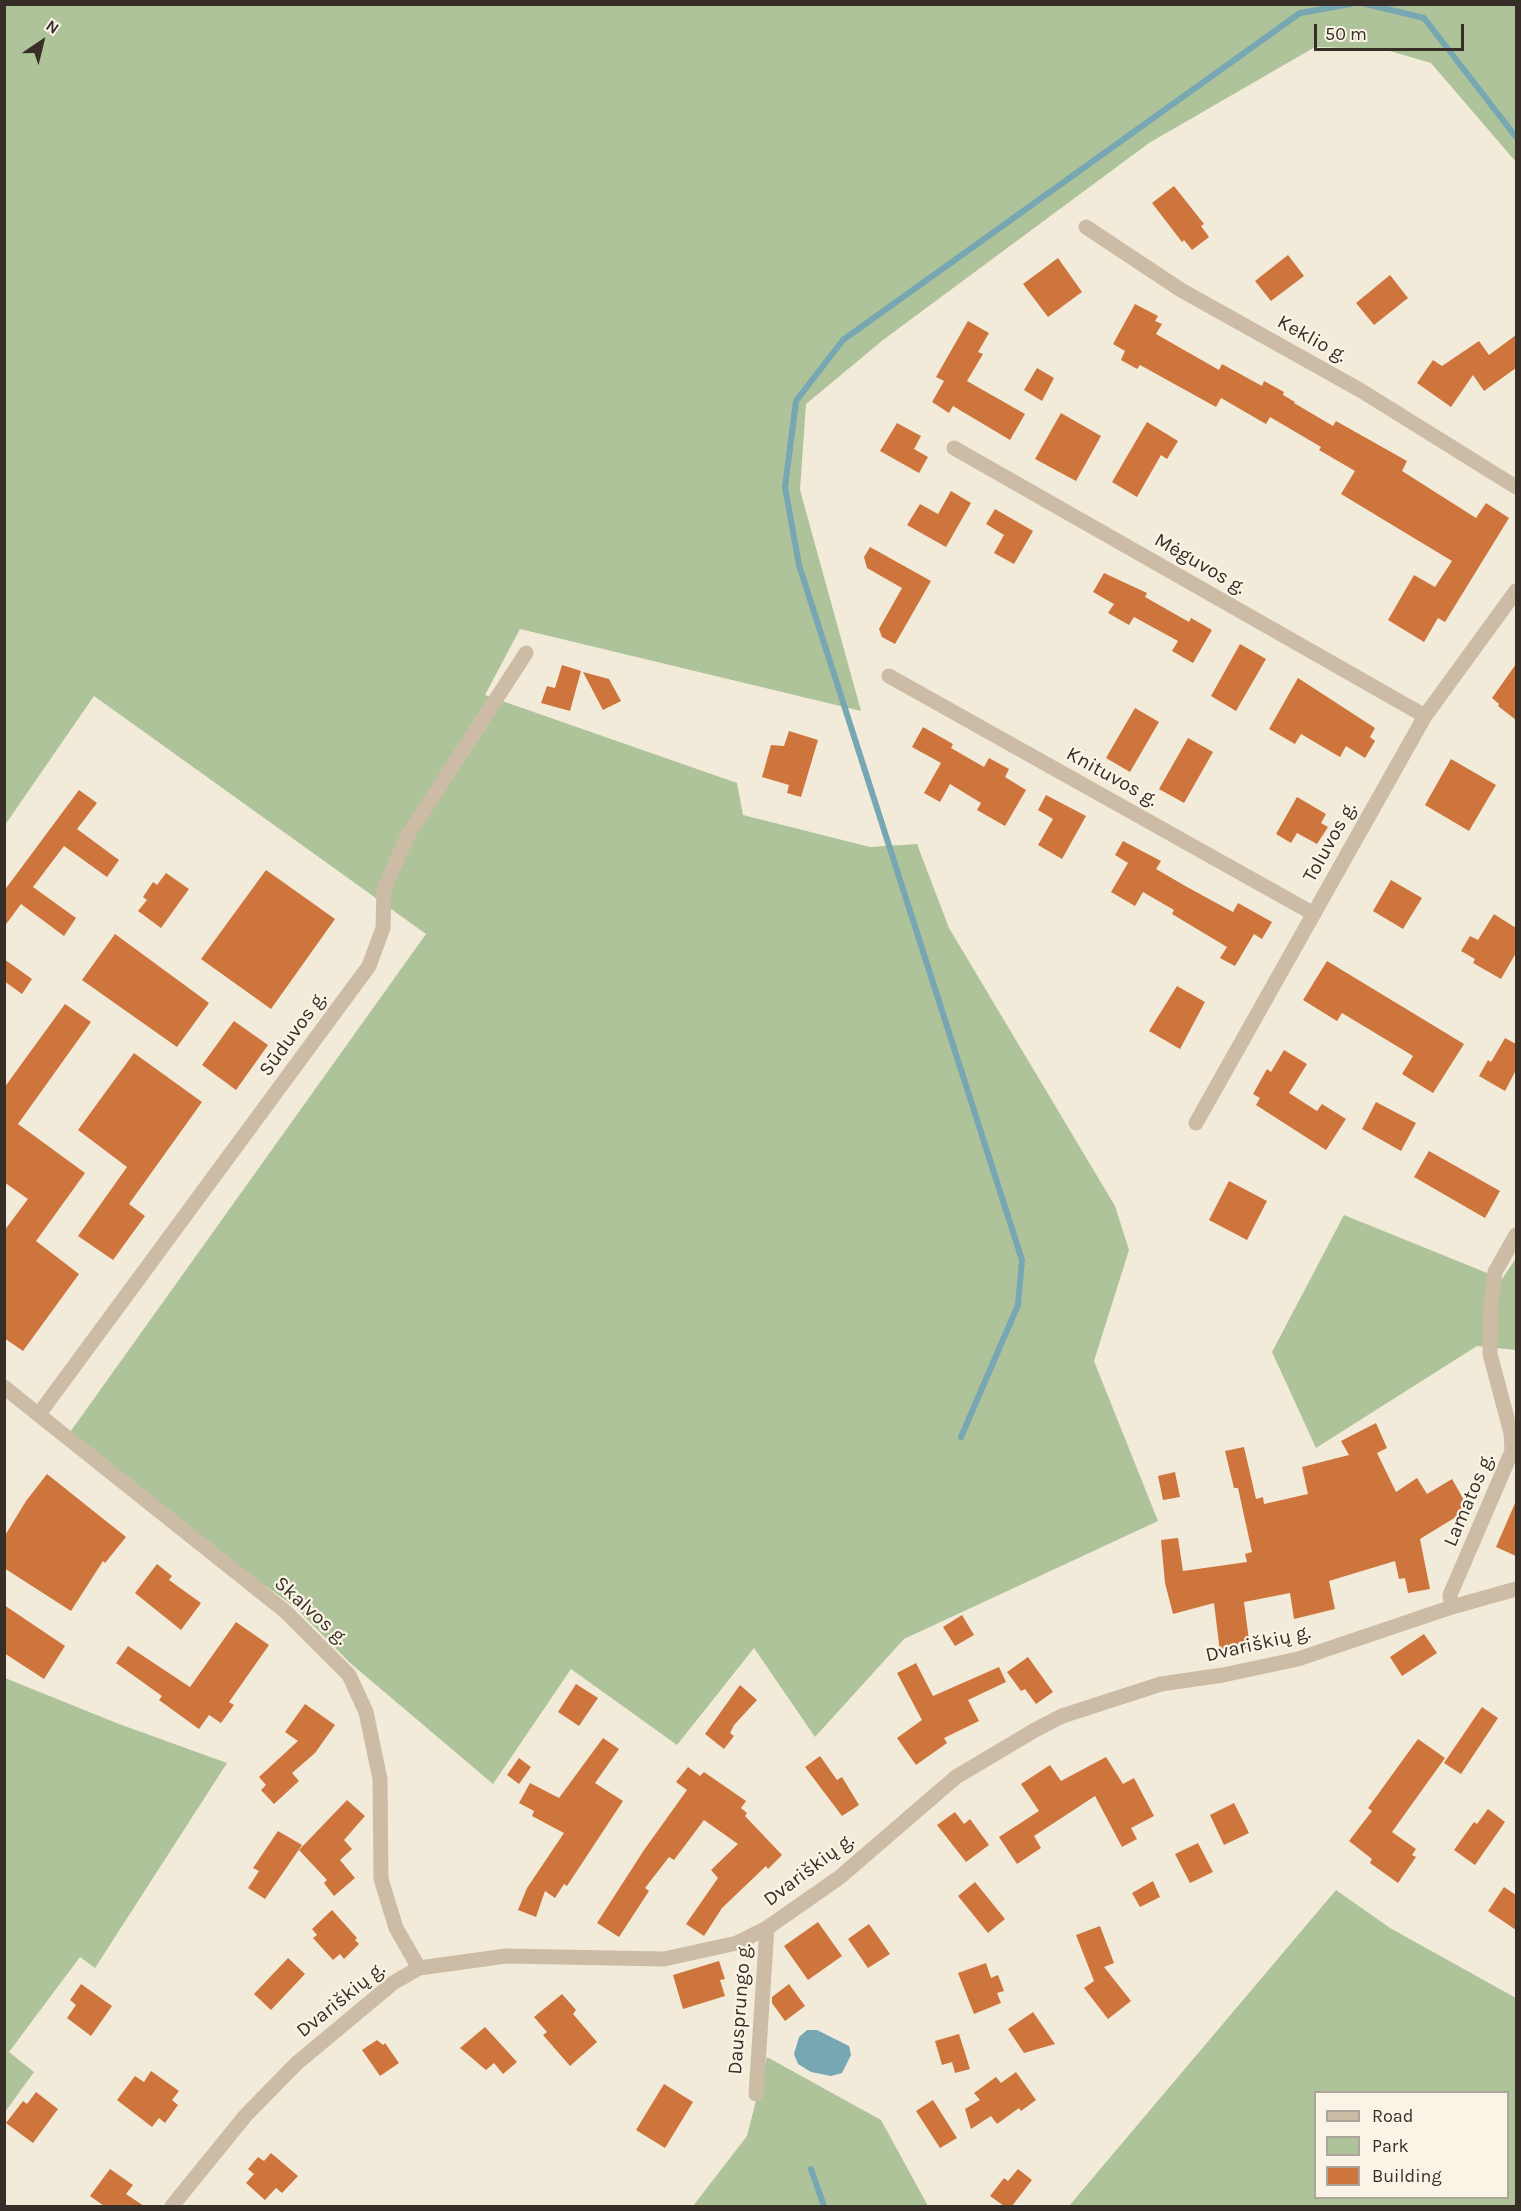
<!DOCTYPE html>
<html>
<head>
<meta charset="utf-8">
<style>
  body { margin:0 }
  #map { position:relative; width:1521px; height:2211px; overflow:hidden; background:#f3ebd9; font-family:Karla,sans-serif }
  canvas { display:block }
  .frame { position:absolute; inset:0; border:6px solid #372e27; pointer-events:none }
  .legend { position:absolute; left:1314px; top:2091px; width:195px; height:108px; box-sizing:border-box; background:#faf4e6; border:2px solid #aca59a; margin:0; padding:8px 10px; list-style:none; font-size:18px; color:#372e27 }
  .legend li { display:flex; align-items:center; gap:12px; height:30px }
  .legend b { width:30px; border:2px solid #aca59a }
  .north { position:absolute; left:12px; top:12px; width:60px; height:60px; -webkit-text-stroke:4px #faf4e6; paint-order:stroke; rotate:35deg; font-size:16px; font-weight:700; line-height:24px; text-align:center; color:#372e27 }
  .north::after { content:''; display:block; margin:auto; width:21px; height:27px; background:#372e27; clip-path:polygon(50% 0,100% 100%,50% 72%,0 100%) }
  .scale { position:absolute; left:1314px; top:24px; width:150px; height:27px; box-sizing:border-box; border:3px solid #372e27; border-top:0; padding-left:8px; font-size:18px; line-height:21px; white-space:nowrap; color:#372e27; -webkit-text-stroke:4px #faf4e6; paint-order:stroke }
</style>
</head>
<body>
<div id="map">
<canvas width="1521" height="2211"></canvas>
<div class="frame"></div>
<ul class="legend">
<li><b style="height:8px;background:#ccbca5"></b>Road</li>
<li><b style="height:16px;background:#aec399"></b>Park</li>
<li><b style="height:16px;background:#cd753d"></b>Building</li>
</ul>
<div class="north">N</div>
<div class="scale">50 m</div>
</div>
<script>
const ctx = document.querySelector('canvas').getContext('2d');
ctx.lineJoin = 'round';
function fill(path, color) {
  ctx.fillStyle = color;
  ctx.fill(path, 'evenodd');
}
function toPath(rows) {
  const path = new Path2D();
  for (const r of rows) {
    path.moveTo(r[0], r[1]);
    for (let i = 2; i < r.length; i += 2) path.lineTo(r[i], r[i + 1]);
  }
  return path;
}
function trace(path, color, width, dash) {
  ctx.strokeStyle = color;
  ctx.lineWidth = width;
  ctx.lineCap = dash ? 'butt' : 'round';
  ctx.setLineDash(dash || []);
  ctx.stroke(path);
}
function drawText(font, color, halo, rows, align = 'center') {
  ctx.font = font + ' Karla,sans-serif';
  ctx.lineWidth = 4.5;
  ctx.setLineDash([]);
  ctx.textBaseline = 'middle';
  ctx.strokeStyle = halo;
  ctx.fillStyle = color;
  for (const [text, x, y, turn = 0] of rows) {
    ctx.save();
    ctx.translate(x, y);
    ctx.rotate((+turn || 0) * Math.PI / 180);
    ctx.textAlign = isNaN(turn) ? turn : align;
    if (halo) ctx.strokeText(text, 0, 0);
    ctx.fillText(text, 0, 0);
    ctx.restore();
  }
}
fill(toPath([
  [5,5,1516,5,1516,162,1431,63,1383,49,1315,47,1149,143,883,340,806,404,800,490,861,711,520,629,485,695,737,783,743,815,870,847,917,844,949,928,1115,1206,1129,1250,1094,1361,1158,1521,904,1639,815,1737,754,1648,677,1745,571,1669,493,1784,349,1662,296,1608,235,1564,68,1435,426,934,94,696,5,825],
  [1344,1215,1502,1279,1516,1258,1516,1350,1477,1346,1316,1448,1272,1352],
  [5,1678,119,1724,227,1763,95,1968,80,1957,9,2052,34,2072,5,2112],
  [1336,1890,1390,1928,1516,1998,1516,2206,1069,2206],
  [1508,2092,1508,2198,1316,2198,1316,2092],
  [767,2057,881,2120,928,2206,693,2206,747,2136]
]), '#aec399');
fill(toPath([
  [807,2030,817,2030,849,2046,851,2055,842,2073,831,2076,811,2072,798,2064,794,2054,799,2037]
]), '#77a7b2');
trace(toPath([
  [1366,4,1424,18,1516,137],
  [961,1437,1018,1305,1022,1260,799,565,785,487,796,401,843,340,1300,13,1351,4],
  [811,2169,824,2206]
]), '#77a7b2', 6);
fill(toPath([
  [1174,186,1204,224,1201,226,1209,237,1192,250,1184,240,1182,242,1152,203],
  [1288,255,1304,276,1271,301,1255,281],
  [1058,258,1082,292,1048,317,1023,284],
  [1390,275,1408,298,1374,325,1356,303],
  [1135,304,1158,316,1155,321,1162,324,1156,334,1219,370,1222,364,1262,386,1264,381,1284,392,1283,395,1295,402,1294,403,1333,426,1336,421,1407,461,1402,471,1476,518,1486,503,1509,518,1445,622,1438,618,1424,642,1388,620,1414,575,1435,587,1452,561,1341,494,1355,471,1319,450,1321,447,1299,434,1270,417,1266,424,1221,398,1216,407,1140,365,1137,369,1121,360,1125,351,1113,344],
  [968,321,989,333,978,352,983,354,967,381,1025,414,1010,440,953,406,949,413,932,402,944,381,936,377],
  [1516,335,1516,368,1484,391,1473,375,1451,407,1417,383,1433,360,1442,366,1479,341,1489,355],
  [1037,368,1054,378,1042,401,1024,390],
  [1061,413,1101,436,1076,481,1035,459],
  [1147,422,1178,441,1167,459,1161,455,1137,497,1112,482],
  [897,423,921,436,914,449,928,457,919,473,880,451],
  [951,491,971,503,946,547,907,525,920,504,938,514],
  [995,509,1033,531,1014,564,994,553,1004,535,986,524],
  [870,547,931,581,895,644,882,637,879,629,902,588,867,568,864,557],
  [1104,573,1147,593,1145,597,1189,622,1191,618,1212,630,1193,663,1172,651,1178,641,1134,617,1129,625,1108,613,1114,604,1093,592],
  [1240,644,1266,659,1236,711,1211,696],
  [1516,664,1516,720,1498,706,1499,704,1492,698],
  [562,665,581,671,570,711,541,703,547,686,555,688],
  [583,672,609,679,621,701,603,710],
  [1298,678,1375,728,1370,737,1375,741,1365,758,1346,746,1340,757,1301,734,1295,744,1269,729],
  [1135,708,1159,722,1130,772,1106,758],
  [923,727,953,744,951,748,984,767,989,758,1009,769,1005,777,1026,790,1005,826,977,810,981,803,950,784,940,802,924,793,941,763,912,747],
  [789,731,818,740,801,797,787,793,789,785,762,777,771,745,784,746],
  [1188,738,1213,752,1184,803,1159,789],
  [1451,759,1496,785,1469,831,1425,805],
  [79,790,97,803,77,829,119,860,107,877,64,846,33,887,76,918,64,936,21,904,4,927,4,891],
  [1046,795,1086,816,1062,859,1038,845,1053,819,1038,810],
  [1297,797,1326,814,1321,823,1328,827,1317,844,1297,833,1291,843,1276,834],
  [1123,841,1161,861,1156,869,1187,887,1233,912,1238,903,1272,922,1262,939,1254,934,1235,966,1220,958,1227,947,1172,914,1174,910,1143,892,1135,906,1111,892,1128,863,1115,855],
  [266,870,335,919,271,1009,201,959],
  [166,873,189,889,161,928,138,911,147,900,143,897,153,882,157,885],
  [1391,880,1422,898,1403,929,1373,911],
  [1494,914,1516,928,1516,953,1501,979,1473,963,1475,959,1461,951,1470,936,1478,940],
  [115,934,209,1003,177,1047,82,980],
  [4,959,32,979,22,994,4,981],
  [1327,961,1464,1044,1433,1093,1402,1074,1413,1056,1410,1054,1342,1013,1337,1021,1303,1000],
  [1177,986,1205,1002,1180,1049,1149,1031],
  [65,1004,91,1022,18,1124,85,1173,36,1241,79,1274,23,1351,4,1338,4,1231,28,1199,4,1182,4,1088],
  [234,1021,268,1045,236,1090,202,1065],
  [1505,1038,1516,1044,1516,1070,1505,1091,1479,1076,1488,1060,1491,1062],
  [1284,1050,1307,1064,1289,1093,1317,1111,1322,1104,1346,1119,1326,1150,1256,1105,1260,1098,1253,1094,1267,1069,1271,1072],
  [134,1053,202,1102,129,1204,145,1216,113,1260,78,1236,127,1167,78,1130],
  [1376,1102,1416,1123,1401,1151,1362,1129],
  [1429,1151,1500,1191,1485,1218,1414,1177],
  [1229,1181,1267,1201,1247,1240,1209,1220],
  [1376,1423,1387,1448,1377,1453,1396,1492,1417,1478,1427,1494,1452,1479,1469,1509,1420,1539,1430,1589,1408,1593,1405,1578,1399,1579,1395,1561,1329,1581,1335,1609,1294,1619,1290,1593,1244,1602,1250,1648,1220,1652,1214,1603,1173,1614,1165,1583,1161,1540,1178,1538,1183,1571,1247,1562,1245,1554,1252,1552,1238,1488,1234,1488,1225,1451,1244,1447,1256,1499,1263,1497,1264,1504,1308,1494,1302,1467,1349,1455,1341,1441],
  [1175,1472,1180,1497,1163,1500,1158,1476],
  [47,1474,126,1537,105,1563,103,1561,71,1611,4,1568,4,1537,26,1501],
  [1516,1501,1516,1556,1496,1547],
  [157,1564,172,1576,169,1580,201,1603,181,1630,135,1593],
  [4,1605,65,1646,44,1679,4,1653],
  [962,1615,974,1635,955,1646,943,1627],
  [236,1622,269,1645,229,1702,234,1705,221,1723,209,1715,199,1729,159,1700,162,1696,116,1663,128,1646,190,1687],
  [1424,1634,1437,1653,1402,1676,1390,1657],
  [1028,1657,1053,1692,1036,1704,1025,1689,1021,1691,1007,1672],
  [916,1663,933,1696,999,1667,1006,1682,968,1700,979,1721,944,1738,947,1743,916,1765,897,1738,922,1720,897,1673],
  [576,1684,598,1698,579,1726,558,1712],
  [740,1685,757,1700,734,1725,730,1733,734,1736,724,1749,705,1734],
  [305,1704,335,1725,315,1753,292,1773,299,1781,274,1804,261,1790,266,1785,259,1777,298,1741,285,1732],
  [1482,1707,1498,1718,1461,1774,1444,1763],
  [603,1738,619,1749,595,1783,623,1801,567,1886,564,1884,555,1898,545,1891,536,1917,518,1910,527,1888,564,1833,532,1816,534,1811,519,1803,530,1783,559,1798],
  [1418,1739,1445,1758,1392,1832,1416,1849,1412,1855,1416,1857,1398,1883,1370,1863,1372,1859,1349,1841,1372,1811,1368,1808],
  [820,1756,837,1780,842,1777,859,1805,842,1816,805,1767],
  [1106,1757,1123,1784,1134,1778,1154,1816,1131,1828,1137,1839,1122,1847,1095,1796,1034,1836,1041,1848,1017,1864,999,1837,1039,1811,1021,1784,1050,1765,1061,1781],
  [519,1758,531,1767,519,1784,507,1775],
  [688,1767,700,1776,704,1772,746,1801,741,1808,747,1813,745,1816,782,1855,768,1869,766,1866,722,1908,704,1936,686,1924,718,1878,711,1870,738,1844,704,1820,674,1860,669,1857,645,1888,649,1891,619,1937,597,1923,644,1850,687,1790,676,1782],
  [347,1800,365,1816,344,1840,352,1849,340,1860,355,1878,334,1896,324,1883,327,1880,299,1850],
  [1234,1803,1249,1833,1224,1845,1210,1815],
  [1488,1809,1505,1822,1475,1865,1454,1850,1474,1822,1477,1824],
  [955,1812,964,1824,970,1819,989,1845,966,1862,937,1825],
  [278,1831,302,1845,265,1899,248,1888,259,1871,253,1868],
  [1198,1843,1213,1872,1190,1883,1175,1854],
  [1153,1881,1160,1897,1140,1907,1132,1893],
  [975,1882,1005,1919,988,1933,958,1896],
  [1504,1887,1516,1895,1516,1930,1488,1911],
  [332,1910,357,1938,355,1940,359,1944,344,1959,340,1954,333,1960,313,1938,317,1935,312,1929],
  [818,1922,842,1956,808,1980,784,1946],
  [869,1924,890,1954,868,1968,848,1939],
  [1100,1926,1114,1963,1104,1967,1131,2001,1108,2019,1084,1988,1094,1981,1076,1935],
  [288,1958,305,1974,271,2010,254,1994],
  [719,1961,725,1979,720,1980,725,1996,683,2009,673,1975],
  [986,1963,991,1978,998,1975,1004,1991,997,1993,1001,2003,974,2014,958,1973],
  [81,1984,112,2006,91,2036,67,2018,76,2005,70,2000],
  [789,1984,805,2006,785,2021,772,2003,772,1997],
  [562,1994,576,2010,573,2014,597,2042,570,2066,543,2035,547,2032,534,2017],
  [1033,2012,1055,2044,1024,2053,1008,2029],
  [485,2027,517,2062,503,2074,494,2063,486,2070,460,2048],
  [959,2034,970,2069,955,2073,952,2062,942,2065,935,2041],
  [377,2040,383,2045,385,2043,399,2063,380,2076,362,2050],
  [151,2071,179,2091,172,2100,178,2105,165,2123,159,2118,152,2127,117,2100,135,2076,144,2082],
  [1016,2072,1036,2100,1021,2111,1019,2108,997,2124,991,2116,971,2129,965,2109,980,2100,974,2093,996,2077,1001,2083],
  [664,2084,693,2102,665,2148,636,2130],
  [36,2092,58,2109,33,2143,6,2123,23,2101,27,2104],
  [933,2100,957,2138,940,2148,916,2111],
  [271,2153,298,2176,282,2193,276,2188,265,2200,246,2183,254,2174,248,2169,258,2157,264,2161],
  [110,2169,133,2185,126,2194,144,2206,104,2206,90,2196],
  [1018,2169,1032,2180,1012,2206,1004,2206,990,2196,1004,2178,1008,2181]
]), '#cd753d');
trace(toPath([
  [1086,227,1181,290,1360,390,1516,487],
  [954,448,1425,716],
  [889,676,1314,914],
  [1196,1123,1425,716,1516,591],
  [4,1387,286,1612,349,1675,366,1712,380,1779,381,1879,396,1928,419,1968],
  [39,1414,369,966,383,928,384,889,408,835,526,653],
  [1452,1607,1450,1595,1512,1451,1511,1433,1490,1354,1491,1303,1495,1272,1516,1235],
  [756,2094,767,1928],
  [172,2206,246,2115,297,2063,393,1983,419,1968,506,1956,664,1959,737,1943,767,1928,840,1877,956,1777,1035,1730,1062,1716,1161,1684,1223,1675,1298,1659,1452,1607,1516,1589]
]), '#ccbca5', 15);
drawText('20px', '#372e27', '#faf4e6', [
  ["Keklio g.",1312,339,29],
  ["Mėguvos g.",1200,564,30],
  ["Knituvos g.",1112,777,29],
  ["Toluvos g.",1330,842,-61],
  ["Sūduvos g.",293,1034,-54],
  ["Lamatos g.",1469,1500,-67],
  ["Skalvos g.",311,1611,42],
  ["Dvariškių g.",1258,1644,-13],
  ["Dvariškių g.",809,1870,-37],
  ["Dvariškių g.",341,2000,-39],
  ["Dausprungo g.",740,2009,-86]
]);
</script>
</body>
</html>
